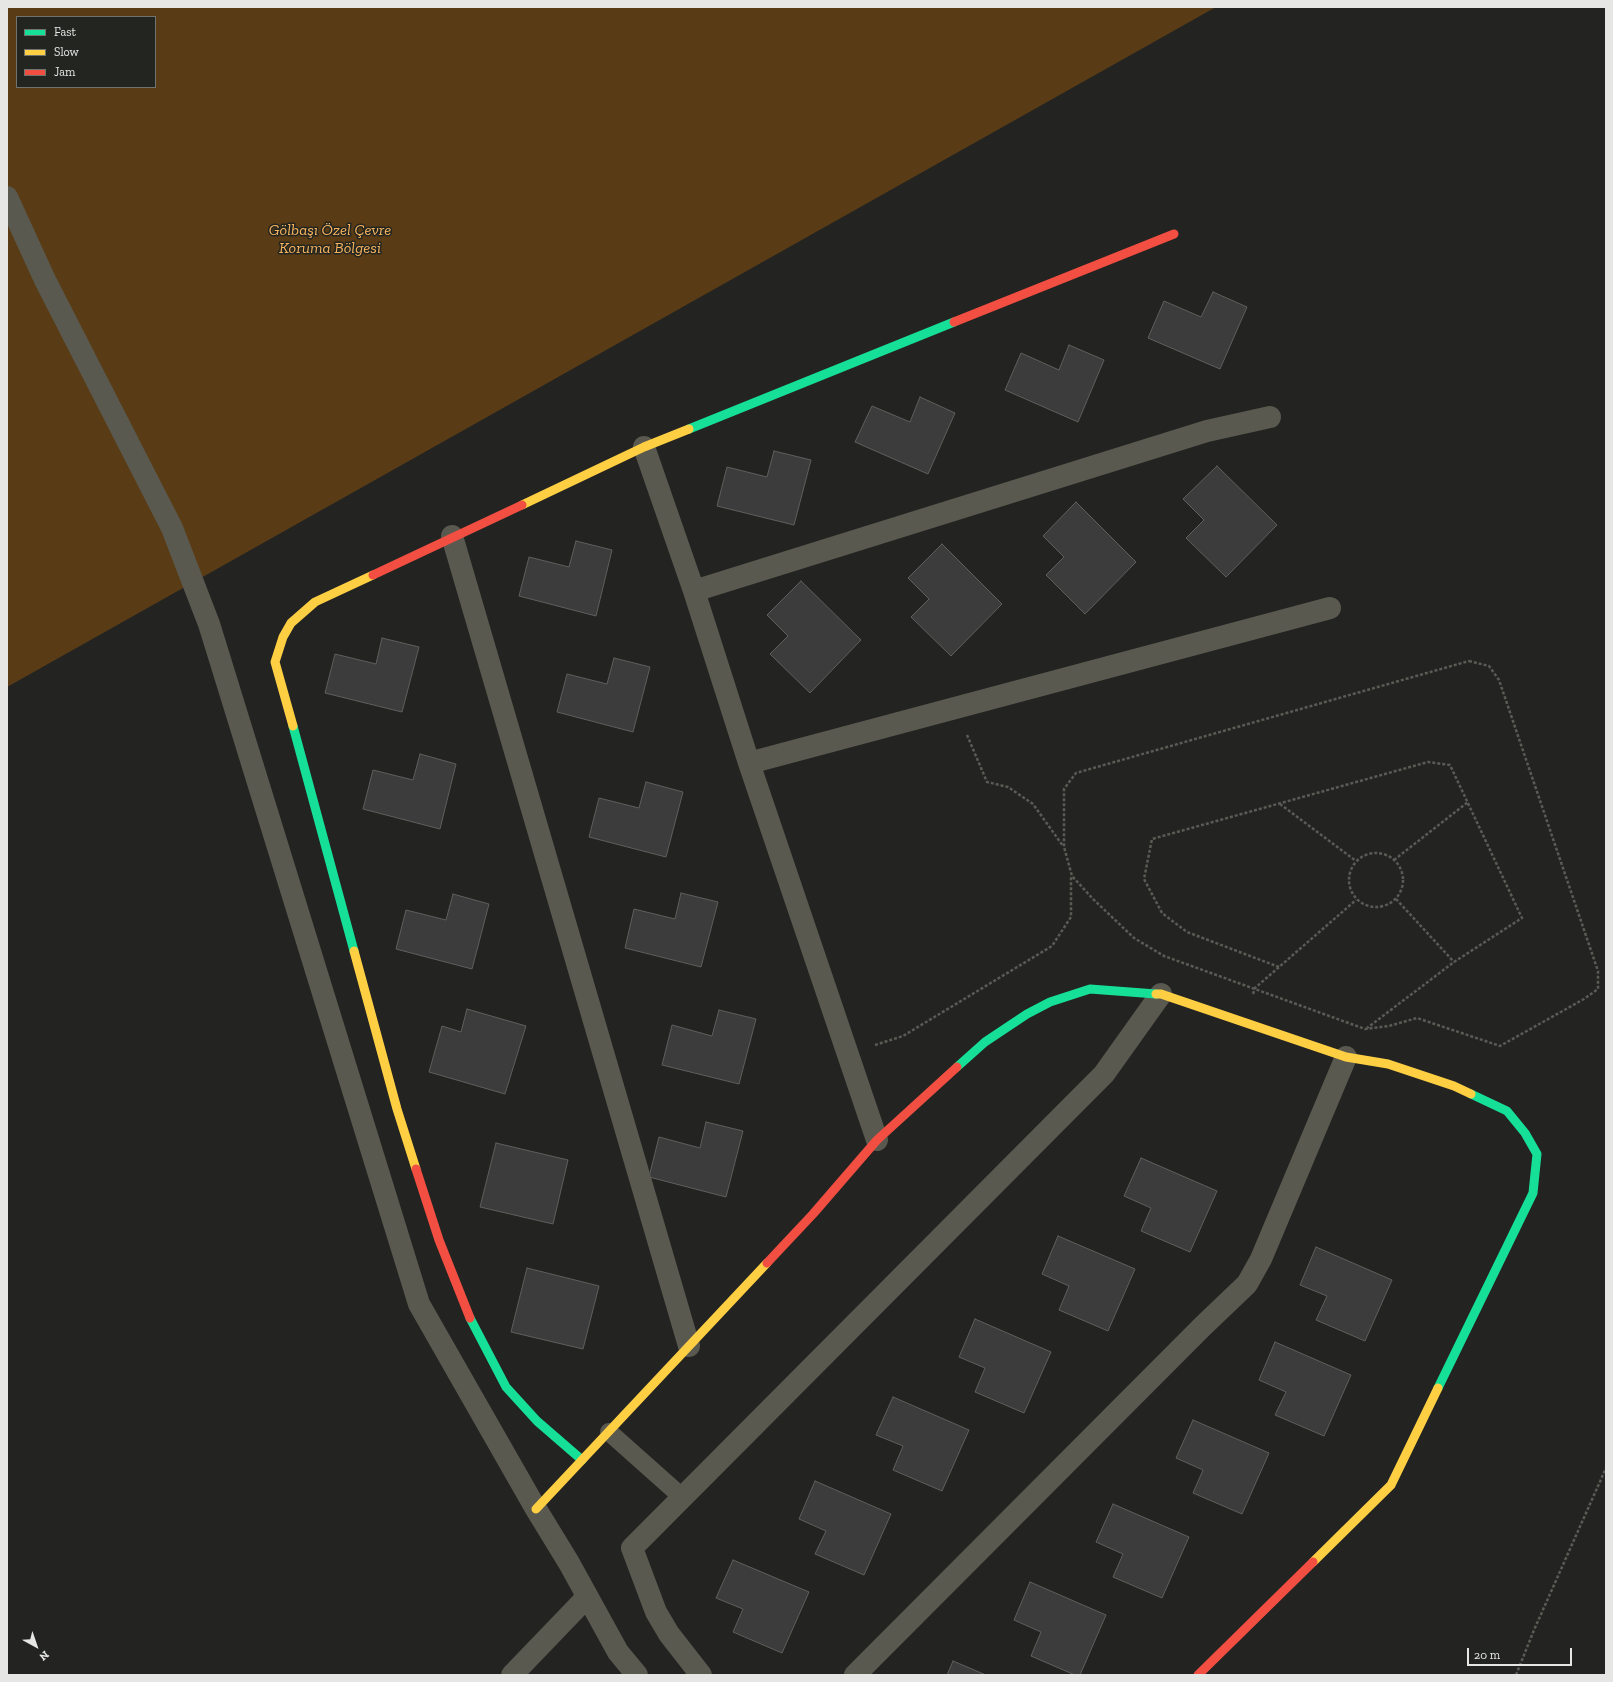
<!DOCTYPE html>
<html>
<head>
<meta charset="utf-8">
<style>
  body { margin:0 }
  #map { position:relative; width:1613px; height:1682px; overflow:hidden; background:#232422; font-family:"Zilla Slab",serif }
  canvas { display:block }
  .frame { position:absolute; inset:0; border:8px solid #e6e7e4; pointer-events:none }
  .legend { position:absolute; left:16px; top:16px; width:140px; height:72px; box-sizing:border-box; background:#232521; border:1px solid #71736f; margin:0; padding:5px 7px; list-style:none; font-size:12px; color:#e6e7e4 }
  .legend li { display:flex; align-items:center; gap:8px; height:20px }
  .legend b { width:20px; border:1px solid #71736f }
  .north { position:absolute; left:16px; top:1626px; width:40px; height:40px; -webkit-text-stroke:3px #232521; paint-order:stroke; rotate:140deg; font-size:11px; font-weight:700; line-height:16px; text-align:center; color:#e6e7e4 }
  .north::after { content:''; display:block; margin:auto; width:14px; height:18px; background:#e6e7e4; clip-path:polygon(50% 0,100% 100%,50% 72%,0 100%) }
  .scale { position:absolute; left:1467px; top:1648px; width:105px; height:18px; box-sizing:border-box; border:2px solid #e6e7e4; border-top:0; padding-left:5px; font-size:12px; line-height:14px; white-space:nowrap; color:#e6e7e4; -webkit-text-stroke:3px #232521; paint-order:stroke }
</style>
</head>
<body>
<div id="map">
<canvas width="1613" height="1682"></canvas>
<div class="frame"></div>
<ul class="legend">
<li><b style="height:5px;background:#16e098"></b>Fast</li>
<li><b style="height:5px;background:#ffcf43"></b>Slow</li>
<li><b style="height:5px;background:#f24e42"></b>Jam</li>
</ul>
<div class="north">N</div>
<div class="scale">20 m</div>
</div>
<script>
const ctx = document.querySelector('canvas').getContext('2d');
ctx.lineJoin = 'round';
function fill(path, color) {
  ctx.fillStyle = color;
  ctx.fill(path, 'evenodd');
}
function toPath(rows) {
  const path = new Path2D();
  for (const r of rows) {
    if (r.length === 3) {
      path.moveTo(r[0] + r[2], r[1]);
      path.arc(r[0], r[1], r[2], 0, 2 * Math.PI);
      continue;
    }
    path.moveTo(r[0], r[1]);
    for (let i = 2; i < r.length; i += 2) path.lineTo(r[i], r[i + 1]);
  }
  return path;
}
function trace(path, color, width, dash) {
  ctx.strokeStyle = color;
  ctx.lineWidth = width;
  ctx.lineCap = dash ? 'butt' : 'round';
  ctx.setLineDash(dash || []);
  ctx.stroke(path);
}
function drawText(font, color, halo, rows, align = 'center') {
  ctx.font = font + ' "Zilla Slab",serif';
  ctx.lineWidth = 3;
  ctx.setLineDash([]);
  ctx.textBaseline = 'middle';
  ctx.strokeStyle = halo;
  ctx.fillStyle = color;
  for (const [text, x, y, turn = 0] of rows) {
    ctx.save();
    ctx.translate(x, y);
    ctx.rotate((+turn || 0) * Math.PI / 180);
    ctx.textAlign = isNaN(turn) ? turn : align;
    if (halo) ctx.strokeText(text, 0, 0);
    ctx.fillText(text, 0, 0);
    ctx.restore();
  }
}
fill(toPath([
  [7,7,1216,7,7,687],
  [17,17,155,17,155,87,17,87]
]), '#593c15');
const building = toPath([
  [1213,292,1247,307,1220,369,1148,338,1164,301,1201,317,1213,292],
  [1069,345,1104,360,1078,422,1005,390,1021,353,1059,370,1069,345],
  [920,397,955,413,928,474,855,442,872,406,910,422,920,397],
  [774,451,811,460,794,525,717,506,727,467,767,477,774,451],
  [1217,466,1277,525,1226,577,1186,538,1204,520,1183,499,1217,466],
  [1076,502,1136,562,1085,614,1046,575,1064,557,1043,536,1076,502],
  [576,541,612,550,596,616,519,596,529,557,569,567,576,541],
  [942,544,1002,604,951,656,911,617,929,599,908,578,942,544],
  [801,581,861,640,810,693,770,654,788,636,767,615,801,581],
  [382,638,419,647,402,712,325,693,335,654,376,664,382,638],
  [614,658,650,667,633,732,557,712,567,674,607,684,614,658],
  [420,754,456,764,440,829,363,809,373,770,413,780,420,754],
  [646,782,683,792,666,857,589,837,599,798,639,808,646,782],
  [681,893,718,902,701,967,625,948,634,909,675,919,681,893],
  [453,894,489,904,472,969,396,949,406,910,446,920,453,894],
  [467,1009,526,1026,505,1094,429,1072,442,1026,461,1032,467,1009],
  [719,1010,756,1019,739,1084,662,1065,672,1025,712,1036,719,1010],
  [706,1122,743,1131,726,1197,649,1177,659,1137,700,1148,706,1122],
  [496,1143,568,1160,553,1224,480,1207,496,1143],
  [1141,1158,1217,1191,1190,1252,1141,1231,1151,1208,1124,1196,1141,1158],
  [1058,1236,1135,1269,1108,1331,1059,1310,1069,1286,1042,1274,1058,1236],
  [1316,1247,1392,1280,1365,1341,1316,1320,1327,1296,1300,1285,1316,1247],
  [527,1268,599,1286,583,1349,511,1332,527,1268],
  [975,1319,1051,1352,1024,1413,975,1392,985,1368,959,1357,975,1319],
  [1275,1342,1351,1375,1324,1436,1275,1415,1286,1392,1259,1380,1275,1342],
  [893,1397,969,1430,942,1491,893,1470,903,1446,876,1435,893,1397],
  [1193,1420,1269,1453,1242,1514,1193,1493,1203,1470,1176,1458,1193,1420],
  [815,1481,891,1514,864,1575,815,1554,826,1531,799,1519,815,1481],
  [1113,1504,1189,1537,1162,1598,1113,1577,1123,1554,1096,1542,1113,1504],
  [733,1560,809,1592,782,1653,733,1632,743,1609,716,1598,733,1560],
  [1030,1582,1106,1615,1080,1675,1075,1675,1031,1656,1041,1632,1014,1620,1030,1582],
  [953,1661,986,1675,947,1675,953,1661]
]);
fill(building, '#3b3c3b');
trace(building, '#5f605e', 1);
trace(toPath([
  [1469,661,1489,666,1499,680,1598,971,1598,989,1584,999,1500,1046,1417,1018,1389,1026,1365,1029,1164,956,1134,938,1093,899,1072,876,1064,847,1064,789,1076,773,1469,661],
  [967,735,987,782,1008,787,1033,804,1063,846],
  [1280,804,1356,861],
  [1376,880,27],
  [1394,860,1468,802],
  [1396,899,1454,962],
  [1279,967,1187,932,1162,913,1144,879,1152,839,1428,762,1450,765,1522,918,1454,962,1367,1028],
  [1253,994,1255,988,1356,900],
  [875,1045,903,1036,1052,946,1071,917,1071,876],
  [1516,1675,1534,1630,1606,1468]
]), '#5c5a54', 2.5, [3, 2]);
trace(toPath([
  [609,1432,682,1497]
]), '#5a594f', 18);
trace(toPath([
  [7,197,45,280,172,528,209,624,419,1304,536,1509,569,1563,618,1652,637,1675],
  [644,447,694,591,749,763,877,1140],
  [452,536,689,1346],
  [694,591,1207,431,1270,417],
  [749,763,1330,608],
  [512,1675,587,1597],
  [701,1675,669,1634,656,1612,632,1548,1104,1074,1161,994],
  [855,1675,1203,1326,1247,1284,1261,1259,1346,1057]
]), '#5a594f', 22);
trace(toPath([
  [689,429,954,322],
  [293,726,354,951],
  [957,1067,985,1042,1027,1014,1050,1002,1090,989,1156,994],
  [470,1318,506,1387,537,1421,582,1460],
  [1438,1388,1533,1193,1537,1154,1525,1133,1507,1111,1471,1094]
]), '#16e098', 9);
trace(toPath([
  [522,505,644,447,689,429],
  [293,726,275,662,283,637,291,623,315,602,373,575],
  [354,951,397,1109,416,1169],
  [1156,994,1161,994,1346,1057,1388,1064,1454,1086,1471,1094],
  [536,1509,767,1263],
  [1313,1562,1391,1485,1438,1388]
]), '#ffcf43', 9);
trace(toPath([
  [954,322,1174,234],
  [373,575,522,505],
  [416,1169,439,1240,470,1318],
  [767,1263,813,1214,877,1140,957,1067],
  [1198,1675,1313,1562]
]), '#f24e42', 9);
drawText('italic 16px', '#f8b45d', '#232521', [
  ["Gölbaşı Özel Çevre",330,230],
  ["Koruma Bölgesi",330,248]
]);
</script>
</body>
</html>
